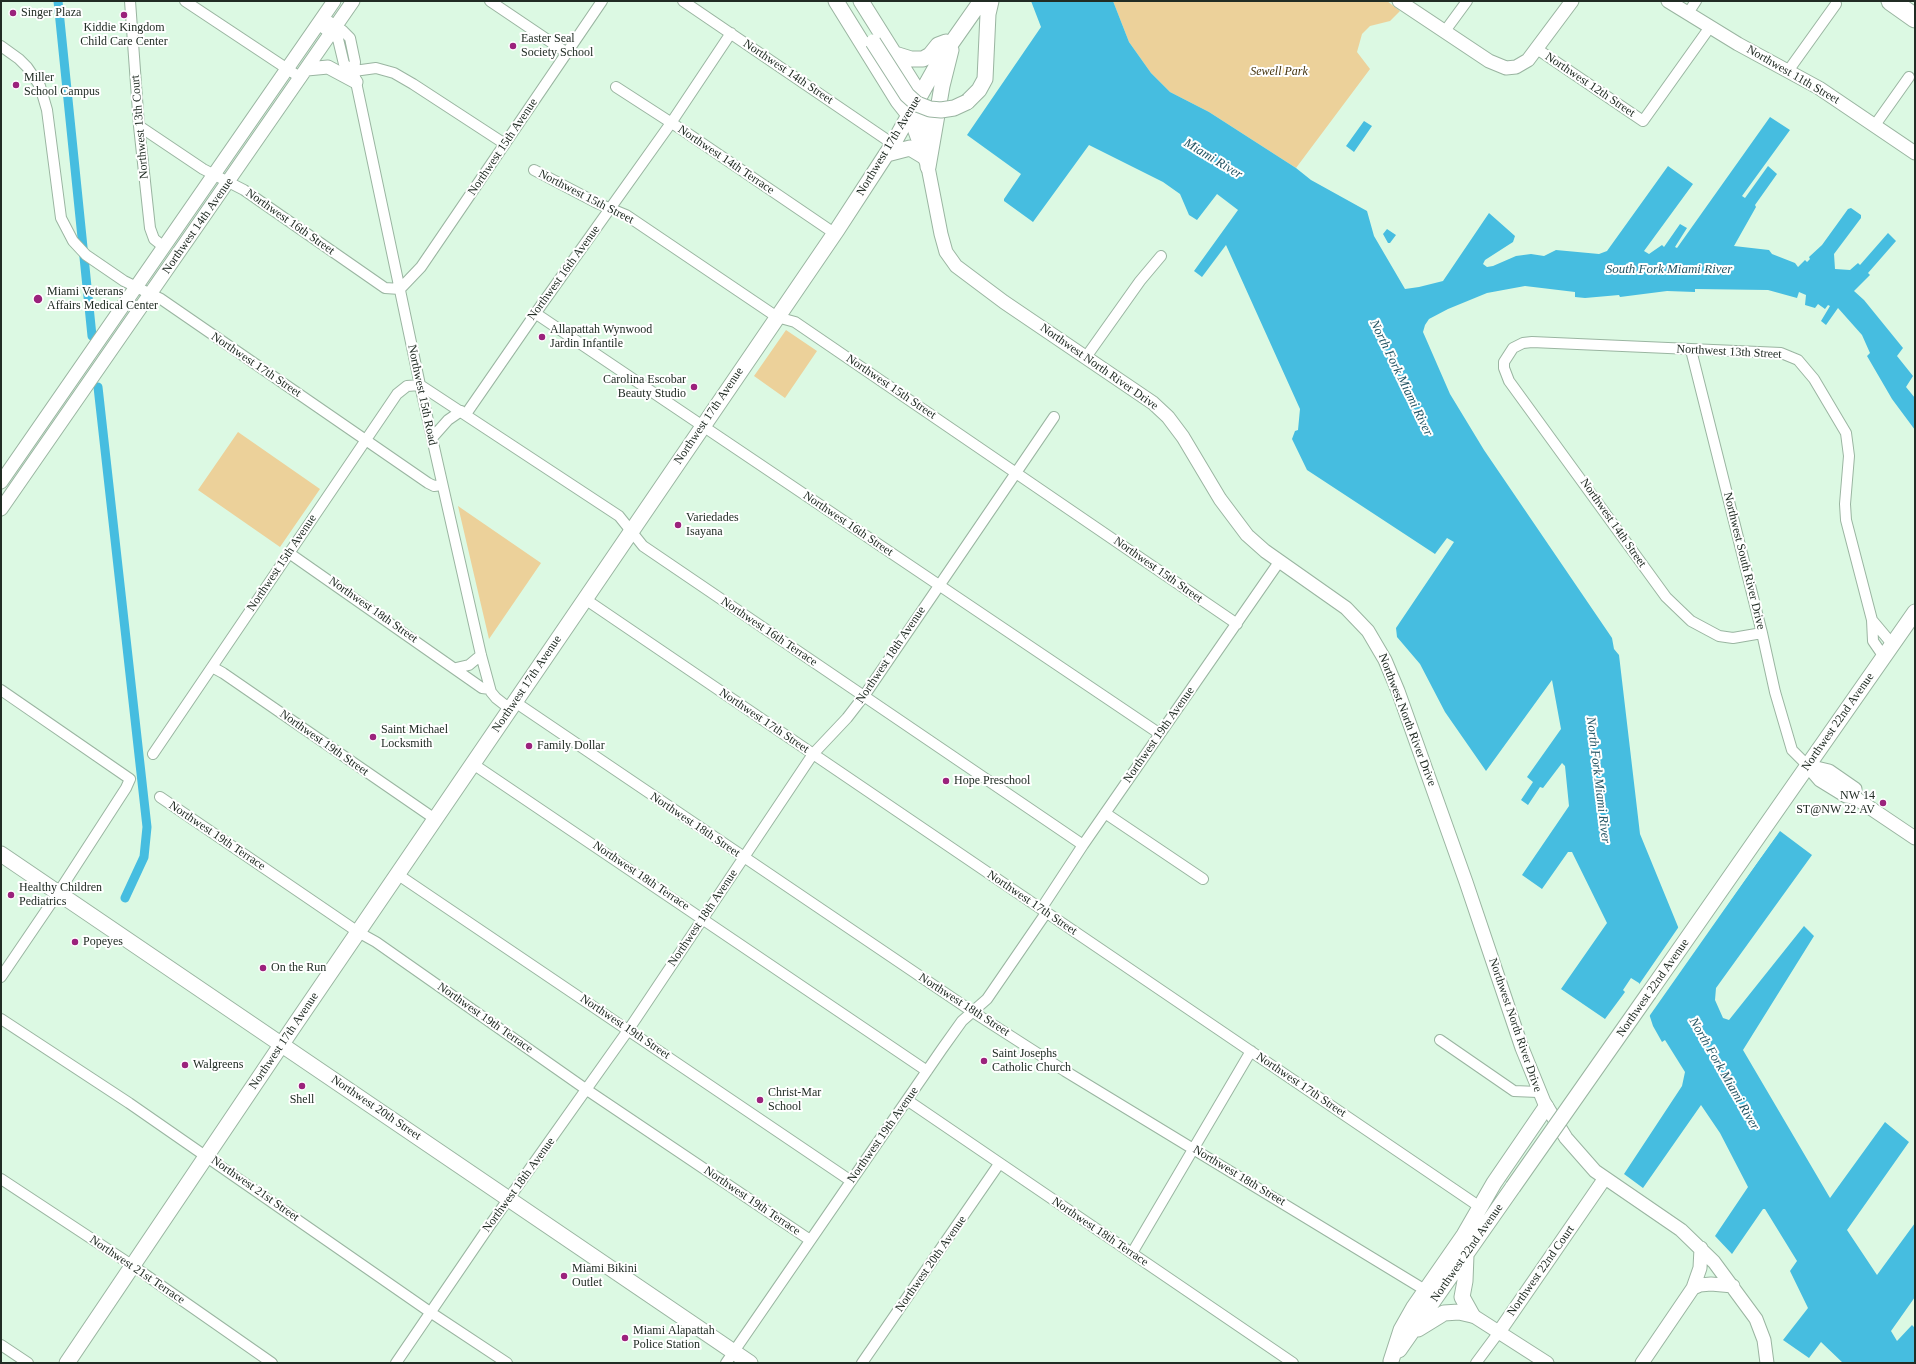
<!DOCTYPE html>
<html>
<head>
<meta charset="utf-8">
<style>
  body { margin:0 }
  #map { position:relative; width:1916px; height:1364px; overflow:hidden; background:#dcf9e3; font-family:"Times New Roman",serif }
  canvas { display:block }
  .frame { position:absolute; inset:0; border:2px solid #212c24; pointer-events:none }
</style>
</head>
<body>
<div id="map">
<canvas width="1916" height="1364"></canvas>
<div class="frame"></div>
</div>
<script>
const ctx = document.querySelector('canvas').getContext('2d');
ctx.lineJoin = 'round';
function fill(path, color) {
  ctx.fillStyle = color;
  ctx.fill(path, 'evenodd');
}
function toPath(rows) {
  const path = new Path2D();
  for (const r of rows) {
    path.moveTo(r[0], r[1]);
    for (let i = 2; i < r.length; i += 2) path.lineTo(r[i], r[i + 1]);
  }
  return path;
}
function trace(path, color, width, dash) {
  ctx.strokeStyle = color;
  ctx.lineWidth = width;
  ctx.lineCap = dash ? 'butt' : 'round';
  ctx.setLineDash(dash || []);
  ctx.stroke(path);
}
function drawText(font, color, halo, rows, align = 'center') {
  ctx.font = font + ' "Times New Roman",serif';
  ctx.lineWidth = 4;
  ctx.setLineDash([]);
  ctx.textBaseline = 'middle';
  ctx.strokeStyle = halo;
  ctx.fillStyle = color;
  for (const [text, x, y, turn = 0] of rows) {
    ctx.save();
    ctx.translate(x, y);
    ctx.rotate((+turn || 0) * Math.PI / 180);
    ctx.textAlign = isNaN(turn) ? turn : align;
    if (halo) ctx.strokeText(text, 0, 0);
    ctx.fillText(text, 0, 0);
    ctx.restore();
  }
}
fill(toPath([
  [1113,1,1387,1,1400,11,1390,21,1370,26,1362,34,1357,52,1370,69,1296,168,1209,112,1170,92,1151,73,1129,42],
  [786,330,817,351,785,398,754,376],
  [238,432,320,489,280,547,198,490],
  [458,506,541,563,489,639]
]), '#ecd19a');
fill(toPath([
  [1031,1,1113,1,1129,42,1151,73,1170,92,1209,112,1296,168,1311,180,1367,211,1374,236,1405,289,1419,287,1443,281,1489,213,1515,236,1513,242,1485,260,1483,264,1487,267,1493,266,1516,256,1531,254,1544,256,1556,250,1599,254,1607,251,1668,166,1693,184,1644,251,1649,254,1662,245,1664,247,1680,224,1687,228,1675,247,1677,248,1770,117,1790,130,1742,196,1745,198,1768,166,1777,174,1755,205,1756,207,1734,246,1769,250,1772,254,1795,263,1798,267,1805,260,1807,262,1810,259,1809,257,1822,245,1848,209,1851,208,1861,215,1861,218,1834,254,1835,269,1850,270,1858,263,1860,265,1888,233,1896,241,1868,273,1870,275,1854,291,1864,300,1903,348,1897,356,1913,376,1906,387,1915,398,1915,430,1892,399,1867,356,1870,353,1862,335,1838,308,1826,325,1821,321,1830,306,1828,305,1825,309,1818,304,1815,308,1805,305,1806,295,1799,292,1797,298,1768,290,1695,289,1695,292,1667,291,1620,297,1619,295,1585,298,1575,297,1575,292,1525,286,1487,293,1448,309,1429,319,1425,325,1423,332,1450,394,1484,450,1612,638,1614,649,1619,655,1640,834,1690,956,1780,831,1812,855,1716,988,1715,1000,1723,1018,1729,1020,1804,926,1814,936,1743,1050,1830,1198,1885,1122,1909,1142,1847,1230,1877,1275,1915,1223,1915,1297,1891,1331,1897,1341,1912,1325,1915,1328,1915,1363,1843,1363,1821,1342,1809,1358,1783,1340,1808,1308,1790,1271,1797,1261,1765,1209,1763,1209,1732,1254,1715,1236,1748,1187,1720,1133,1701,1105,1643,1188,1624,1174,1682,1086,1685,1072,1665,1040,1662,1042,1653,1026,1639,983,1631,978,1623,990,1625,992,1605,1019,1561,989,1607,923,1572,852,1568,852,1542,889,1522,875,1569,806,1565,766,1562,763,1543,788,1540,787,1528,805,1521,800,1533,782,1527,777,1561,729,1552,680,1486,771,1445,712,1420,664,1397,637,1396,628,1454,542,1447,538,1435,554,1307,470,1292,439,1295,431,1298,430,1300,409,1226,245,1202,277,1194,271,1238,210,1217,194,1197,220,1189,215,1180,194,1163,182,1089,145,1033,222,1004,201,1004,199,1021,174,967,135,1041,27],
  [1364,121,1372,126,1354,152,1346,146],
  [1387,229,1396,235,1390,243,1388,243,1383,234]
]), '#46bde0');
fill(toPath([
  [1777,832,1778,833,1648,1018,1638,986,1680,925,1691,952]
]), '#dcf9e3');
trace(toPath([
  [58,1,92,336],
  [98,387,147,827,144,857,125,898]
]), '#46bde0', 9);
const minor = toPath([
  [130,1,139,126,150,228,154,239,164,247],
  [185,1,301,78],
  [490,1,567,53],
  [683,1,893,144],
  [1688,13,1696,1],
  [324,18,343,31,350,38,355,62,354,71,356,82,420,385,481,655,491,692,496,698,510,709],
  [319,25,338,39,344,64,354,71],
  [1445,31,1467,1],
  [1,46,19,59,27,67,40,86,47,110,61,218,73,241,86,255,124,281,161,299,428,483,434,486,442,485],
  [1537,49,1643,121,1710,27],
  [354,71,376,68,394,73,413,84,505,144],
  [1788,71,1836,4],
  [616,87,684,131,834,233],
  [1875,125,1909,77],
  [139,126,203,169,244,190,385,288,400,289,421,267,602,1],
  [534,170,597,203,626,215,777,317,795,322,1237,624],
  [535,313,1160,734],
  [1691,350,1762,633,1775,692,1792,750,1808,766],
  [1086,357,1140,281,1161,256],
  [466,414,542,304,671,123,731,33],
  [432,438,448,420,461,411],
  [289,553,482,688,490,689],
  [585,599,1480,1207],
  [1872,620,1873,641,1884,657],
  [1762,633,1733,638,1719,636,1691,621,1666,597,1509,381,1504,368,1504,362,1513,348,1523,343,1532,342,1781,353,1798,360,1814,379,1846,433,1849,456,1845,504,1846,520,1872,620,1893,645],
  [212,667,223,673,435,819],
  [456,668,469,665,481,655],
  [1,690,130,779,126,788,58,893,1,977],
  [515,702,973,1012,1065,1071,1425,1290],
  [153,754,397,394,407,386,420,385,619,516,643,546,1083,845],
  [473,764,927,1071],
  [160,797,358,932,376,942,587,1090,810,1240],
  [1105,813,1203,879],
  [397,874,851,1181],
  [1041,909,1083,845,1279,562],
  [1,1019,129,1103,430,1312,507,1363],
  [1440,1040,1514,1091,1538,1092],
  [907,1100,1293,1363],
  [1,1179,133,1266,272,1363],
  [1132,1253,1251,1051],
  [1,1345,28,1363],
  [396,1363,490,1225,629,1029,813,754,847,718,864,696,1054,417],
  [726,1363,942,1049,962,1021,987,999,1046,913],
  [862,1363,999,1164],
  [1476,1363,1499,1332]
]);
const tertiary = toPath([
  [1399,1,1489,61,1506,68,1516,67,1528,60,1572,1],
  [1668,1,1738,44,1819,88,1915,153],
  [307,69,328,67,356,82],
  [920,97,927,151],
  [909,115,928,167,941,234,946,252,956,266,1004,302,1153,403,1168,417,1183,437,1220,499,1247,535,1265,551,1346,608,1368,631,1385,660,1398,691,1466,882,1522,1048,1544,1102,1566,1138,1595,1171,1681,1230,1714,1262,1756,1319,1764,1340,1767,1363],
  [1,482,334,1],
  [1,509,353,1],
  [1808,766,1820,780,1846,796,1854,797,1915,838],
  [1808,766,1829,771,1855,789,1854,797],
  [1693,1288,1700,1285,1711,1284,1733,1286],
  [1472,1315,1547,1363],
  [1499,1332,1605,1178],
  [1642,1363,1693,1288,1700,1268,1701,1248]
]);
const secondary = toPath([
  [836,1,898,101,909,115],
  [861,1,920,95],
  [895,54,911,59,923,59,930,55,938,45,946,42],
  [967,102,979,90,985,79,988,14,991,1],
  [887,154,910,148,925,157],
  [928,167,942,86,951,50],
  [1,854,750,1363],
  [1649,993,1915,612],
  [1466,1255,1465,1281,1462,1297,1472,1315],
  [1418,1329,1444,1313,1459,1312,1472,1315],
  [1399,1350,1513,1187],
  [1391,1361,1401,1330,1414,1307,1464,1235,1494,1183,1546,1107],
  [67,1363,296,1023,837,230,893,144,941,58,981,1]
]);
const motorway = toPath([
  [1891,1,1915,18]
]);
trace(minor, '#9ab5a1', 12);
trace(tertiary, '#9ab5a1', 15);
trace(secondary, '#9ab5a1', 17);
trace(motorway, '#9ab5a1', 21);
trace(minor, '#fff', 10);
trace(tertiary, '#fff', 13);
trace(secondary, '#fff', 15);
trace(motorway, '#fff', 19);
const secondaryBridge = toPath([
  [873,42,907,95,917,104,930,109,941,110,954,108,967,102],
  [1513,1187,1649,993]
]);
trace(secondaryBridge, '#9ab5a1', 17, []);
trace(secondaryBridge, '#fff', 15);
for (const [x, y, r, color] of [
  [13,13,4,"#9b227c"],
  [124,15,4,"#9b227c"],
  [513,46,4,"#9b227c"],
  [16,85,4,"#9b227c"],
  [38,299,5,"#9b227c"],
  [542,337,4,"#9b227c"],
  [694,387,4,"#9b227c"],
  [678,525,4,"#9b227c"],
  [373,737,4,"#9b227c"],
  [529,746,4,"#9b227c"],
  [946,781,4,"#9b227c"],
  [1883,803,4,"#9b227c"],
  [11,895,4,"#9b227c"],
  [75,942,4,"#9b227c"],
  [263,968,4,"#9b227c"],
  [984,1061,4,"#9b227c"],
  [185,1065,4,"#9b227c"],
  [302,1086,4,"#9b227c"],
  [760,1100,4,"#9b227c"],
  [564,1276,4,"#9b227c"],
  [625,1338,4,"#9b227c"]
]) {
  const dot = new Path2D();
  dot.arc(x, y, r, 0, 2 * Math.PI);
  ctx.fillStyle = color;
  ctx.fill(dot);
  trace(dot, '#fff', 1.5);
}
drawText('12px', '#212c24', '#fff', [
  ["Singer Plaza",21,13],
  ["Kiddie Kingdom",124,28,"center"],
  ["Child Care Center",124,42,"center"],
  ["Easter Seal",521,39],
  ["Society School",521,53],
  ["Miller",24,78],
  ["School Campus",24,92],
  ["Miami Veterans",47,292],
  ["Affairs Medical Center",47,306],
  ["Allapattah Wynwood",550,330],
  ["Jardin Infantile",550,344],
  ["Carolina Escobar",686,380,"right"],
  ["Beauty Studio",686,394,"right"],
  ["Variedades",686,518],
  ["Isayana",686,532],
  ["Saint Michael",381,730],
  ["Locksmith",381,744],
  ["Family Dollar",537,746],
  ["Hope Preschool",954,781],
  ["NW 14",1875,796,"right"],
  ["ST@NW 22 AV",1875,810,"right"],
  ["Healthy Children",19,888],
  ["Pediatrics",19,902],
  ["Popeyes",83,942],
  ["On the Run",271,968],
  ["Saint Josephs",992,1054],
  ["Catholic Church",992,1068],
  ["Walgreens",193,1065],
  ["Christ-Mar",768,1093],
  ["School",768,1107],
  ["Shell",302,1100,"center"],
  ["Miami Bikini",572,1269],
  ["Outlet",572,1283],
  ["Miami Alapattah",633,1331],
  ["Police Station",633,1345]
], 'left');
drawText('12px', '#212c24', '#fff', [
  ["Northwest 14th Street",788,72,34],
  ["Northwest 11th Street",1793,75,30],
  ["Northwest 12th Street",1590,85,34],
  ["Northwest 13th Court",140,127,-95],
  ["Northwest 17th Avenue",889,146,-59],
  ["Northwest 15th Avenue",503,147,-56],
  ["Northwest 14th Terrace",726,160,34],
  ["Northwest 15th Street",586,197,27],
  ["Northwest 16th Street",290,222,35],
  ["Northwest 14th Avenue",198,226,-55],
  ["Northwest 16th Avenue",564,273,-54],
  ["Northwest 13th Street",1729,352,3],
  ["Northwest 17th Street",256,365,34],
  ["Northwest North River Drive",1099,367,35],
  ["Northwest 15th Street",891,387,34],
  ["Northwest 15th Road",422,395,78],
  ["Northwest 17th Avenue",709,416,-56],
  ["Northwest 14th Street",1613,523,55],
  ["Northwest 16th Street",848,524,34],
  ["Northwest South River Drive",1744,561,76],
  ["Northwest 15th Avenue",282,563,-56],
  ["Northwest 15th Street",1158,570,35],
  ["Northwest 18th Street",373,610,35],
  ["Northwest 16th Terrace",769,632,34],
  ["Northwest 18th Avenue",891,655,-56],
  ["Northwest 17th Avenue",527,684,-56],
  ["Northwest North River Drive",1407,720,69],
  ["Northwest 17th Street",764,721,34],
  ["Northwest 22nd Avenue",1838,722,-55],
  ["Northwest 19th Avenue",1159,735,-55],
  ["Northwest 19th Street",324,743,35],
  ["Northwest 18th Street",695,825,34],
  ["Northwest 19th Terrace",217,836,34],
  ["Northwest 18th Terrace",641,876,34],
  ["Northwest 17th Street",1032,903,34],
  ["Northwest 18th Avenue",703,918,-56],
  ["Northwest 22nd Avenue",1653,988,-55],
  ["Northwest 18th Street",964,1005,33],
  ["Northwest 19th Terrace",485,1018,35],
  ["Northwest North River Drive",1515,1025,71],
  ["Northwest 19th Street",625,1027,34],
  ["Northwest 17th Avenue",284,1041,-56],
  ["Northwest 17th Street",1301,1085,34],
  ["Northwest 20th Street",376,1108,34],
  ["Northwest 19th Avenue",883,1135,-55],
  ["Northwest 18th Street",1239,1176,31],
  ["Northwest 18th Avenue",519,1185,-54],
  ["Northwest 21st Street",255,1189,35],
  ["Northwest 19th Terrace",752,1201,34],
  ["Northwest 18th Terrace",1100,1232,34],
  ["Northwest 22nd Avenue",1467,1253,-55],
  ["Northwest 20th Avenue",931,1264,-55],
  ["Northwest 21st Terrace",137,1270,34],
  ["Northwest 22nd Court",1541,1271,-55]
]);
drawText('italic 12px', '#44330d', '#fff', [
  ["Sewell Park",1279,72]
]);
drawText('italic 13px', '#235463', '#fff', [
  ["Miami River",1213,159,31],
  ["South Fork Miami River",1669,270],
  ["North Fork Miami River",1401,378,64],
  ["North Fork Miami River",1598,780,83],
  ["North Fork Miami River",1724,1074,60]
]);
</script>
</body>
</html>
